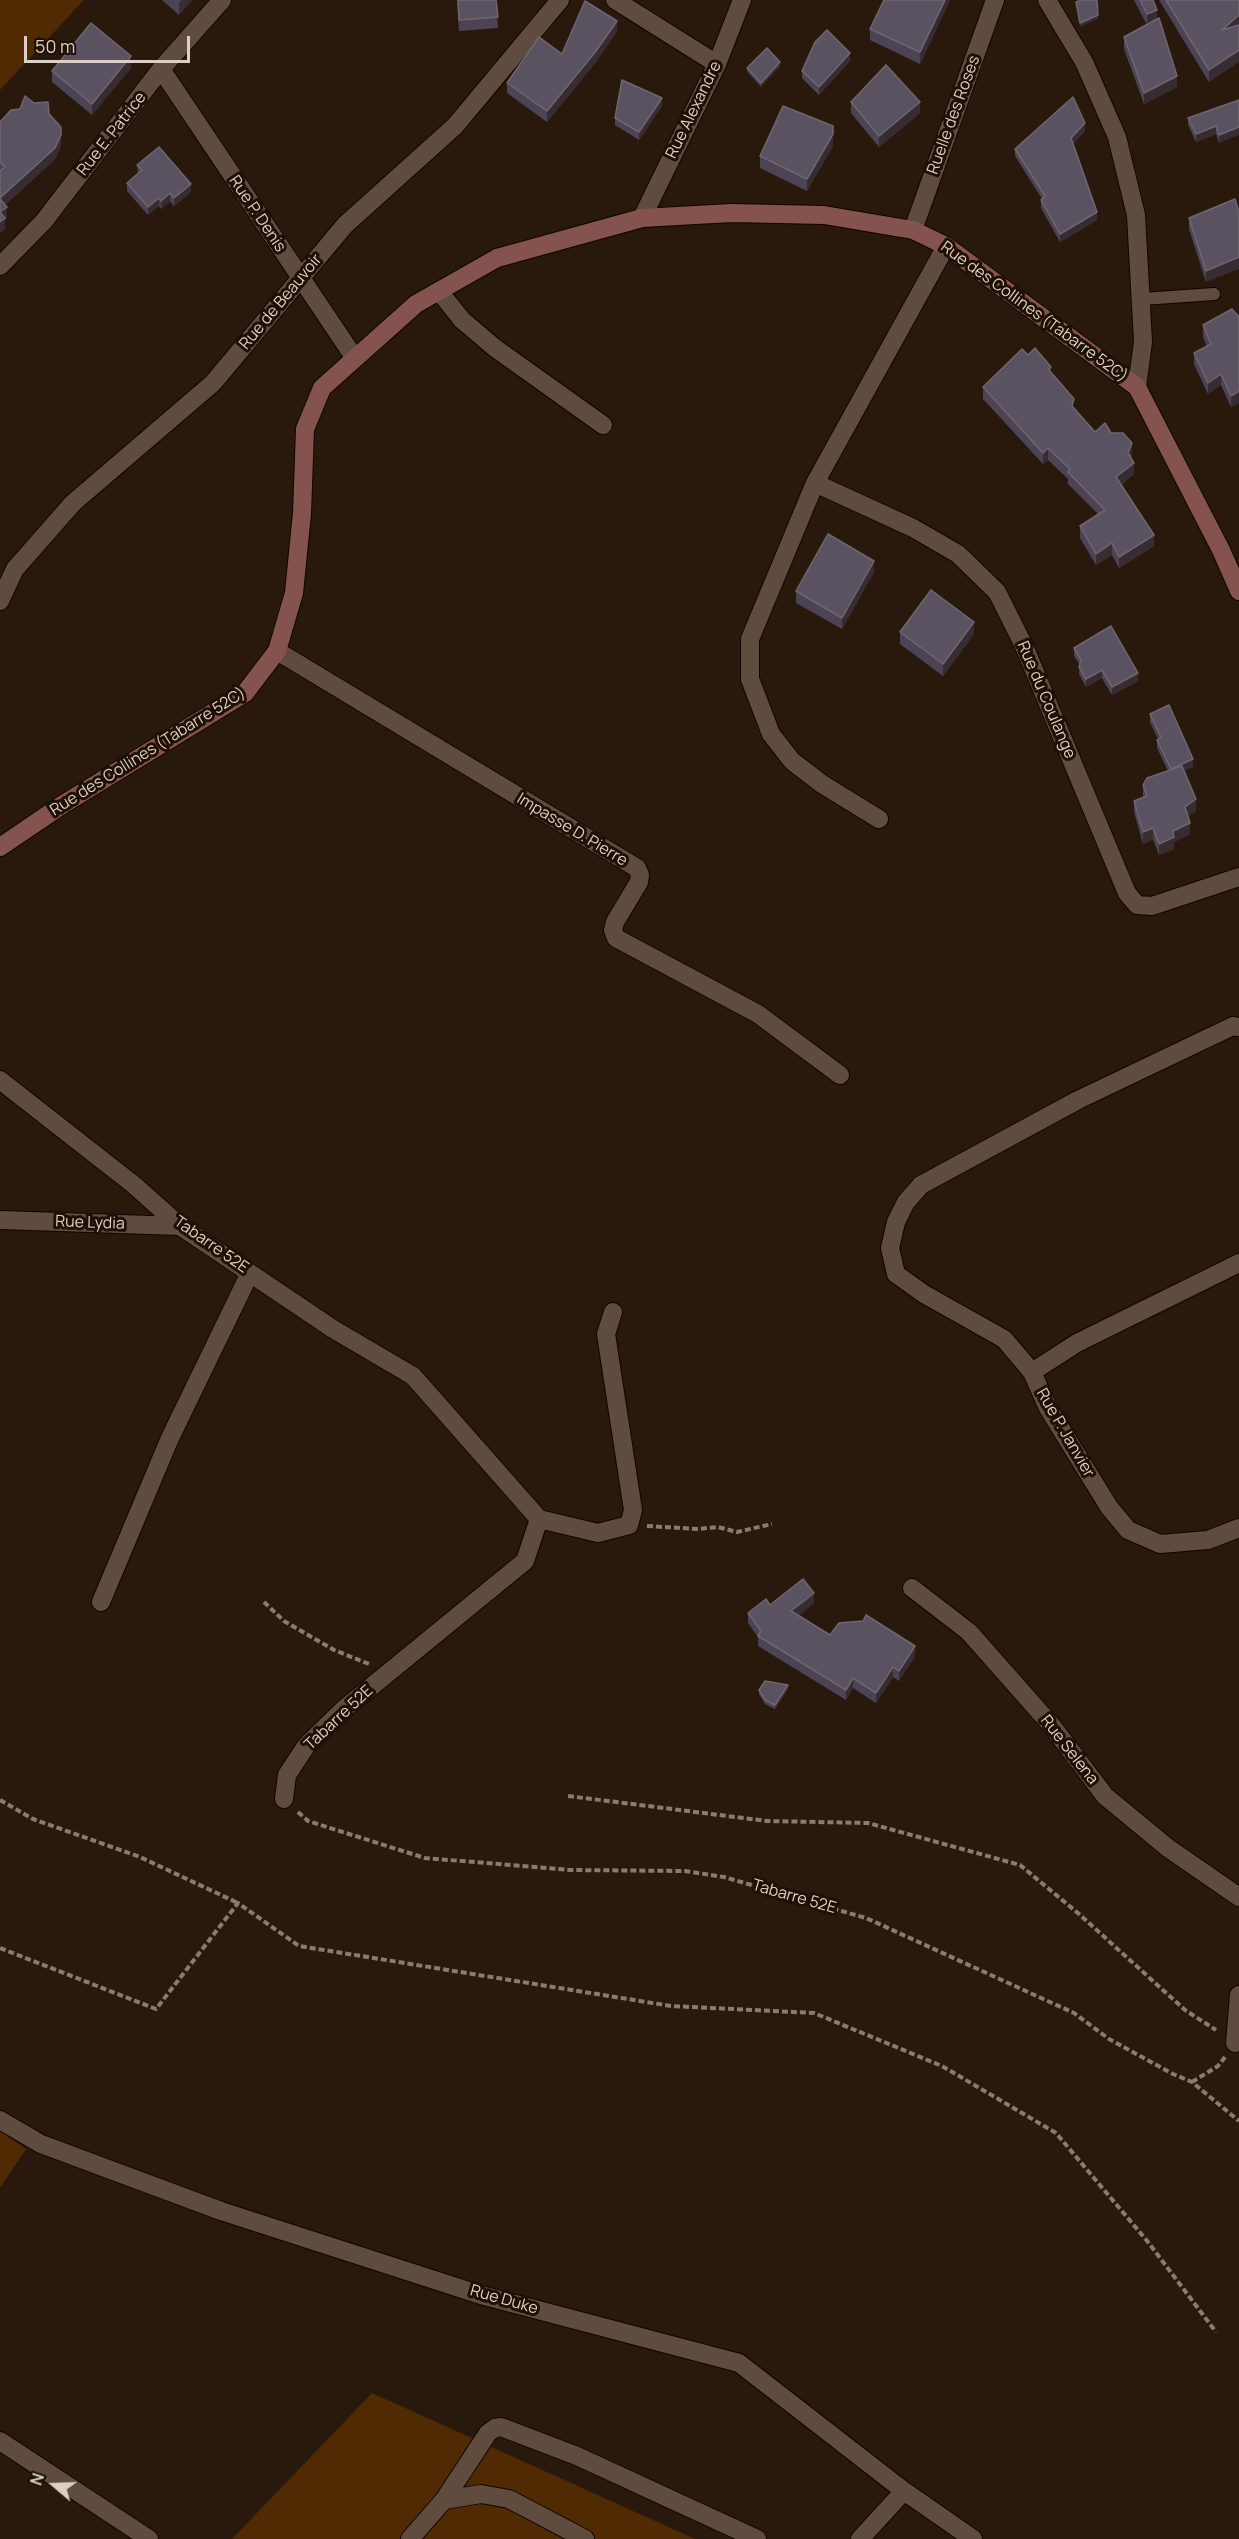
<!DOCTYPE html>
<html>
<head>
<meta charset="utf-8">
<style>
  body { margin:0 }
  #map { position:relative; width:1239px; height:2539px; overflow:hidden; background:#29190c; font-family:Manrope,sans-serif }
  canvas { display:block }
  .north { position:absolute; left:24px; top:2455px; width:60px; height:60px; -webkit-text-stroke:4px #1f1004; paint-order:stroke; rotate:289deg; font-size:16px; font-weight:700; line-height:24px; text-align:center; color:#dbcfc7 }
  .north::after { content:''; display:block; margin:auto; width:21px; height:27px; background:#dbcfc7; clip-path:polygon(50% 0,100% 100%,50% 72%,0 100%) }
  .scale { position:absolute; left:24px; top:36px; width:166px; height:27px; box-sizing:border-box; border:3px solid #dbcfc7; border-top:0; padding-left:8px; font-size:18px; line-height:21px; white-space:nowrap; color:#dbcfc7; -webkit-text-stroke:4px #1f1004; paint-order:stroke }
</style>
</head>
<body>
<div id="map">
<canvas width="1239" height="2539"></canvas>
<div class="north">N</div>
<div class="scale">50 m</div>
</div>
<script>
const ctx = document.querySelector('canvas').getContext('2d');
ctx.lineJoin = 'round';
function fill(path, color) {
  ctx.fillStyle = color;
  ctx.fill(path, 'evenodd');
}
function toPath(rows) {
  const path = new Path2D();
  for (const r of rows) {
    path.moveTo(r[0], r[1]);
    for (let i = 2; i < r.length; i += 2) path.lineTo(r[i], r[i + 1]);
  }
  return path;
}
function trace(path, color, width, dash) {
  ctx.strokeStyle = color;
  ctx.lineWidth = width;
  ctx.lineCap = dash ? 'butt' : 'round';
  ctx.setLineDash(dash || []);
  ctx.stroke(path);
}
function drawText(font, color, halo, rows, align = 'center') {
  ctx.font = font + ' Manrope,sans-serif';
  ctx.lineWidth = 6;
  ctx.setLineDash([]);
  ctx.textBaseline = 'middle';
  ctx.strokeStyle = halo;
  ctx.fillStyle = color;
  for (const [text, x, y, turn = 0] of rows) {
    ctx.save();
    ctx.translate(x, y);
    ctx.rotate((+turn || 0) * Math.PI / 180);
    ctx.textAlign = isNaN(turn) ? turn : align;
    if (halo) ctx.strokeText(text, 0, 0);
    ctx.fillText(text, 0, 0);
    ctx.restore();
  }
}
fill(toPath([
  [0,0,84,0,0,90],
  [0,2131,26,2149,0,2188],
  [372,2393,695,2539,232,2539]
]), '#502a03');
const lane = toPath([
  [1142,299,1214,294]
]);
const street = toPath([
  [615,0,717,64],
  [1047,0,1084,62,1117,137,1136,215,1143,342,1137,387],
  [161,69,354,357],
  [642,218,717,64,742,0],
  [913,230,995,0],
  [0,266,44,221,161,69,222,0],
  [439,291,462,320,495,348,603,425],
  [815,483,913,528,958,554,997,592,1024,646,1127,893,1137,905,1152,906,1239,877],
  [0,601,15,569,73,503,213,383,345,225,455,126,560,0],
  [277,651,637,868,640,875,639,882,615,922,613,930,616,938,758,1014,840,1075],
  [879,819,822,784,792,761,771,734,750,679,750,639,815,483,946,246],
  [1239,1027,1233,1026,1078,1100,921,1185,906,1202,896,1222,890,1248,896,1274,924,1294,1004,1339,1032,1372,1048,1408,1109,1507,1128,1530,1160,1544,1208,1540,1239,1528],
  [0,1080,134,1185,180,1226,333,1329,413,1376,539,1519,525,1561,344,1709,306,1746,287,1775,284,1799],
  [0,1220,180,1226],
  [1032,1372,1077,1343,1239,1263],
  [539,1519,598,1533,629,1525,633,1510,606,1334,613,1312],
  [912,1588,969,1632,1052,1726,1105,1796,1168,1848,1239,1897],
  [101,1602,170,1438,250,1273],
  [1235,2043,1239,1995],
  [0,2120,41,2144,221,2211,481,2295,739,2363,904,2491,973,2539],
  [0,2441,149,2539],
  [444,2500,488,2433,495,2428,501,2427,577,2456,757,2539],
  [410,2539,444,2500,481,2494,509,2499,585,2539],
  [860,2539,904,2491]
]);
const secondary = toPath([
  [0,847,62,805,245,693,277,651,294,593,302,513,305,429,322,388,416,304,497,258,642,218,731,213,824,215,913,230,946,246,1137,387,1221,550,1239,591]
]);
trace(lane, '#110400', 14);
trace(street, '#110400', 20);
trace(secondary, '#110400', 20);
trace(toPath([
  [647,1526,698,1529,718,1527,737,1532,772,1524],
  [264,1602,284,1621,334,1650,369,1664],
  [568,1796,767,1821,868,1823,1020,1865,1079,1914,1185,2010,1216,2030],
  [0,1800,33,1819,140,1857,238,1903],
  [298,1812,308,1821,425,1858,570,1870,685,1871,724,1877,866,1918,1074,2013,1109,2039,1173,2074,1192,2082,1239,2121],
  [0,1948,156,2009,238,1903,299,1946,671,2006,814,2013,942,2066,1056,2133,1148,2242,1216,2332],
  [1192,2082,1218,2066,1225,2057]
]), '#897b71', 4, [6, 3]);
trace(lane, '#5f4c3e', 12);
trace(street, '#5f4c3e', 18);
trace(secondary, '#85534e', 18);
fill(toPath([
  [162,0,192,0,179,15],
  [457,0,496,0,498,28,459,31],
  [950,0,920,64,870,40,870,29],
  [1134,0,1153,0,1157,19,1177,87,1144,104,1124,49,1124,37,1147,25],
  [1159,0,1239,0,1209,82],
  [617,31,596,62,547,122,507,93,507,83,562,54],
  [850,61,819,95,802,78,802,71],
  [780,66,761,87,747,71,747,68],
  [131,68,92,115,52,82,52,71],
  [1239,100,1219,143,1216,134,1196,142,1188,125,1188,118],
  [851,102,920,113,879,147,851,113],
  [34,103,49,114,61,146,55,159,5,205,7,218,5,220,5,229,0,233,0,122,20,109],
  [662,106,639,140,615,125,615,118],
  [1085,131,1073,144,1097,220,1060,242,1041,208,1041,200,1042,199,1015,156,1015,149],
  [833,146,807,191,760,168,760,156],
  [137,165,191,192,174,206,170,201,161,209,159,206,148,215,127,191,127,183,138,174],
  [1235,199,1206,282,1189,229,1189,218],
  [1232,309,1231,407,1221,385,1208,394,1194,364,1194,353,1207,346,1203,337,1203,325],
  [1028,355,1051,373,1074,408,1095,432,1111,433,1132,455,1131,457,1134,474,1121,485,1154,546,1119,568,1112,555,1096,565,1080,538,1080,526,1098,514,1068,484,1068,479,1048,460,1043,464,983,399,983,387],
  [874,572,842,629,796,603,796,591],
  [900,632,974,634,943,676,900,644],
  [1074,648,1138,681,1112,695,1102,678,1086,687,1079,674,1080,665,1074,656],
  [1150,714,1193,767,1184,771,1196,811,1188,816,1190,834,1174,842,1174,849,1159,855,1153,839,1143,844,1134,812,1134,801,1143,797,1143,785,1168,771,1157,748,1157,740,1158,739,1150,722],
  [814,1603,798,1616,830,1635,915,1656,899,1681,893,1677,876,1703,853,1688,846,1700,758,1646,758,1637,748,1623,748,1613,770,1605],
  [788,1689,775,1709,765,1704,759,1694,759,1690]
]), '#4c4455');
fill(toPath([
  [182,0,192,0,179,15,179,3],
  [945,0,950,0,920,64,920,52],
  [1157,10,1157,22,1147,26,1147,14],
  [1098,15,1098,19,1080,27,1080,23],
  [1239,15,1239,26,1222,30],
  [617,21,617,31,596,62,547,122,547,111],
  [1239,50,1239,62,1209,82,1209,70],
  [850,53,850,61,819,95,819,87],
  [131,56,131,68,92,115,92,104],
  [780,62,780,66,761,87,761,83],
  [1177,76,1177,87,1144,104,1144,93],
  [662,98,662,106,639,140,639,132],
  [920,102,920,113,879,147,879,136],
  [1085,123,1085,131,1071,146,1071,138],
  [1216,126,1216,134,1196,142,1196,134],
  [1239,127,1239,135,1219,143,1219,135],
  [833,134,833,146,807,191,807,179],
  [61,135,61,146,55,159,0,209,0,198],
  [191,184,191,192,174,206,174,198],
  [170,193,170,201,161,209,161,201],
  [159,198,159,206,148,215,148,207],
  [7,207,7,218,5,220,5,229,0,233,0,212],
  [1097,212,1097,220,1060,242,1060,234],
  [1239,257,1239,269,1206,282,1206,271],
  [1221,374,1221,385,1208,394,1208,383],
  [1239,391,1239,403,1231,407,1231,396],
  [1132,443,1132,455,1128,465,1128,453],
  [1048,448,1048,460,1043,464,1043,453],
  [1134,463,1134,474,1116,489,1116,477],
  [1154,535,1154,546,1119,568,1119,557],
  [1112,543,1112,555,1096,565,1096,554],
  [874,561,874,572,842,629,842,618],
  [974,622,974,634,943,676,943,664],
  [1102,670,1102,678,1086,687,1086,679],
  [1138,673,1138,681,1112,695,1112,687],
  [1193,759,1193,767,1171,777,1171,769],
  [1196,799,1196,811,1185,818,1185,807],
  [1190,823,1190,834,1174,842,1174,849,1159,855,1159,844,1173,831],
  [1153,828,1153,839,1143,844,1143,832],
  [814,1593,814,1603,791,1622,791,1611],
  [915,1646,915,1656,899,1681,899,1671],
  [893,1667,893,1677,876,1703,876,1693],
  [853,1678,853,1688,846,1700,846,1690],
  [788,1685,788,1689,775,1709,775,1705]
]), '#372c32');
const building = toPath([
  [458,0,496,0,498,17,459,20,458,0],
  [884,0,945,0,920,52,870,29,884,0],
  [1082,0,1097,0,1098,15,1080,23,1076,2,1082,0],
  [1140,0,1153,0,1157,10,1147,14,1140,0],
  [1166,0,1239,0,1239,15,1222,30,1239,25,1239,50,1209,70,1166,0],
  [585,1,617,21,596,51,547,111,507,83,539,37,562,54,585,1],
  [1159,18,1177,76,1144,93,1124,37,1159,18],
  [91,23,131,56,92,104,52,71,91,23],
  [827,30,850,53,819,87,802,71,815,42,827,30],
  [767,48,780,62,761,83,747,68,767,48],
  [886,65,920,102,879,136,851,102,886,65],
  [622,80,662,98,639,132,615,118,622,80],
  [25,96,34,103,48,102,49,114,61,127,61,135,55,148,0,198,0,171,5,167,0,162,0,122,11,110,20,109,25,96],
  [1073,97,1085,123,1071,138,1097,212,1060,234,1041,200,1045,196,1015,149,1073,97],
  [1239,100,1239,127,1219,135,1216,126,1196,134,1188,118,1239,100],
  [783,106,833,126,833,134,807,179,760,156,783,106],
  [159,147,191,184,174,198,170,193,161,201,159,198,148,207,127,183,142,170,137,165,159,147],
  [0,199,7,207,0,212,5,218,0,222,0,199],
  [1235,199,1239,212,1239,257,1206,271,1189,218,1235,199],
  [1232,309,1239,317,1239,391,1231,396,1221,374,1208,383,1194,353,1211,344,1203,325,1232,309],
  [1035,348,1051,367,1049,370,1074,399,1072,406,1095,432,1105,423,1111,433,1123,433,1132,443,1128,453,1134,463,1116,477,1154,535,1119,557,1112,543,1096,554,1080,526,1105,510,1068,472,1070,469,1048,448,1043,453,983,387,1022,349,1028,355,1035,348],
  [828,534,874,561,842,618,796,591,828,534],
  [931,590,974,622,943,664,900,632,931,590],
  [1111,626,1138,673,1112,687,1102,670,1086,679,1079,667,1081,660,1074,648,1111,626],
  [1169,705,1193,759,1171,769,1157,740,1161,737,1150,714,1169,705],
  [1182,766,1196,799,1185,807,1190,823,1173,831,1174,837,1159,844,1153,828,1143,832,1134,801,1147,796,1143,785,1147,778,1182,766],
  [803,1579,814,1593,791,1611,830,1635,839,1623,863,1621,866,1615,915,1646,899,1671,893,1667,876,1693,853,1678,846,1690,758,1636,761,1631,748,1613,766,1599,770,1605,803,1579],
  [765,1681,788,1685,775,1705,765,1700,759,1690,765,1681]
]);
fill(building, '#5b5261');
trace(building, '#6f6671', 1.5);
drawText('16px', '#dbcfc7', '#1f1004', [
  ["Rue Alexandre",694,110,-64],
  ["Ruelle des Roses",954,115,-70],
  ["Rue E. Patrice",112,134,-52],
  ["Rue P. Denis",257,214,56],
  ["Rue de Beauvoir",281,302,-50],
  ["Rue des Collines (Tabarre 52C)",1034,312,36],
  ["Rue du Coulange",1046,700,67],
  ["Rue des Collines (Tabarre 52C)",148,752,-32],
  ["Impasse D. Pierre",572,830,31],
  ["Rue Lydia",90,1223,2],
  ["Tabarre 52E",211,1245,35],
  ["Rue P. Janvier",1065,1433,60],
  ["Tabarre 52E",339,1718,-43],
  ["Rue Selena",1069,1750,52],
  ["Tabarre 52E",794,1897,16],
  ["Rue Duke",504,2300,16]
]);
</script>
</body>
</html>
